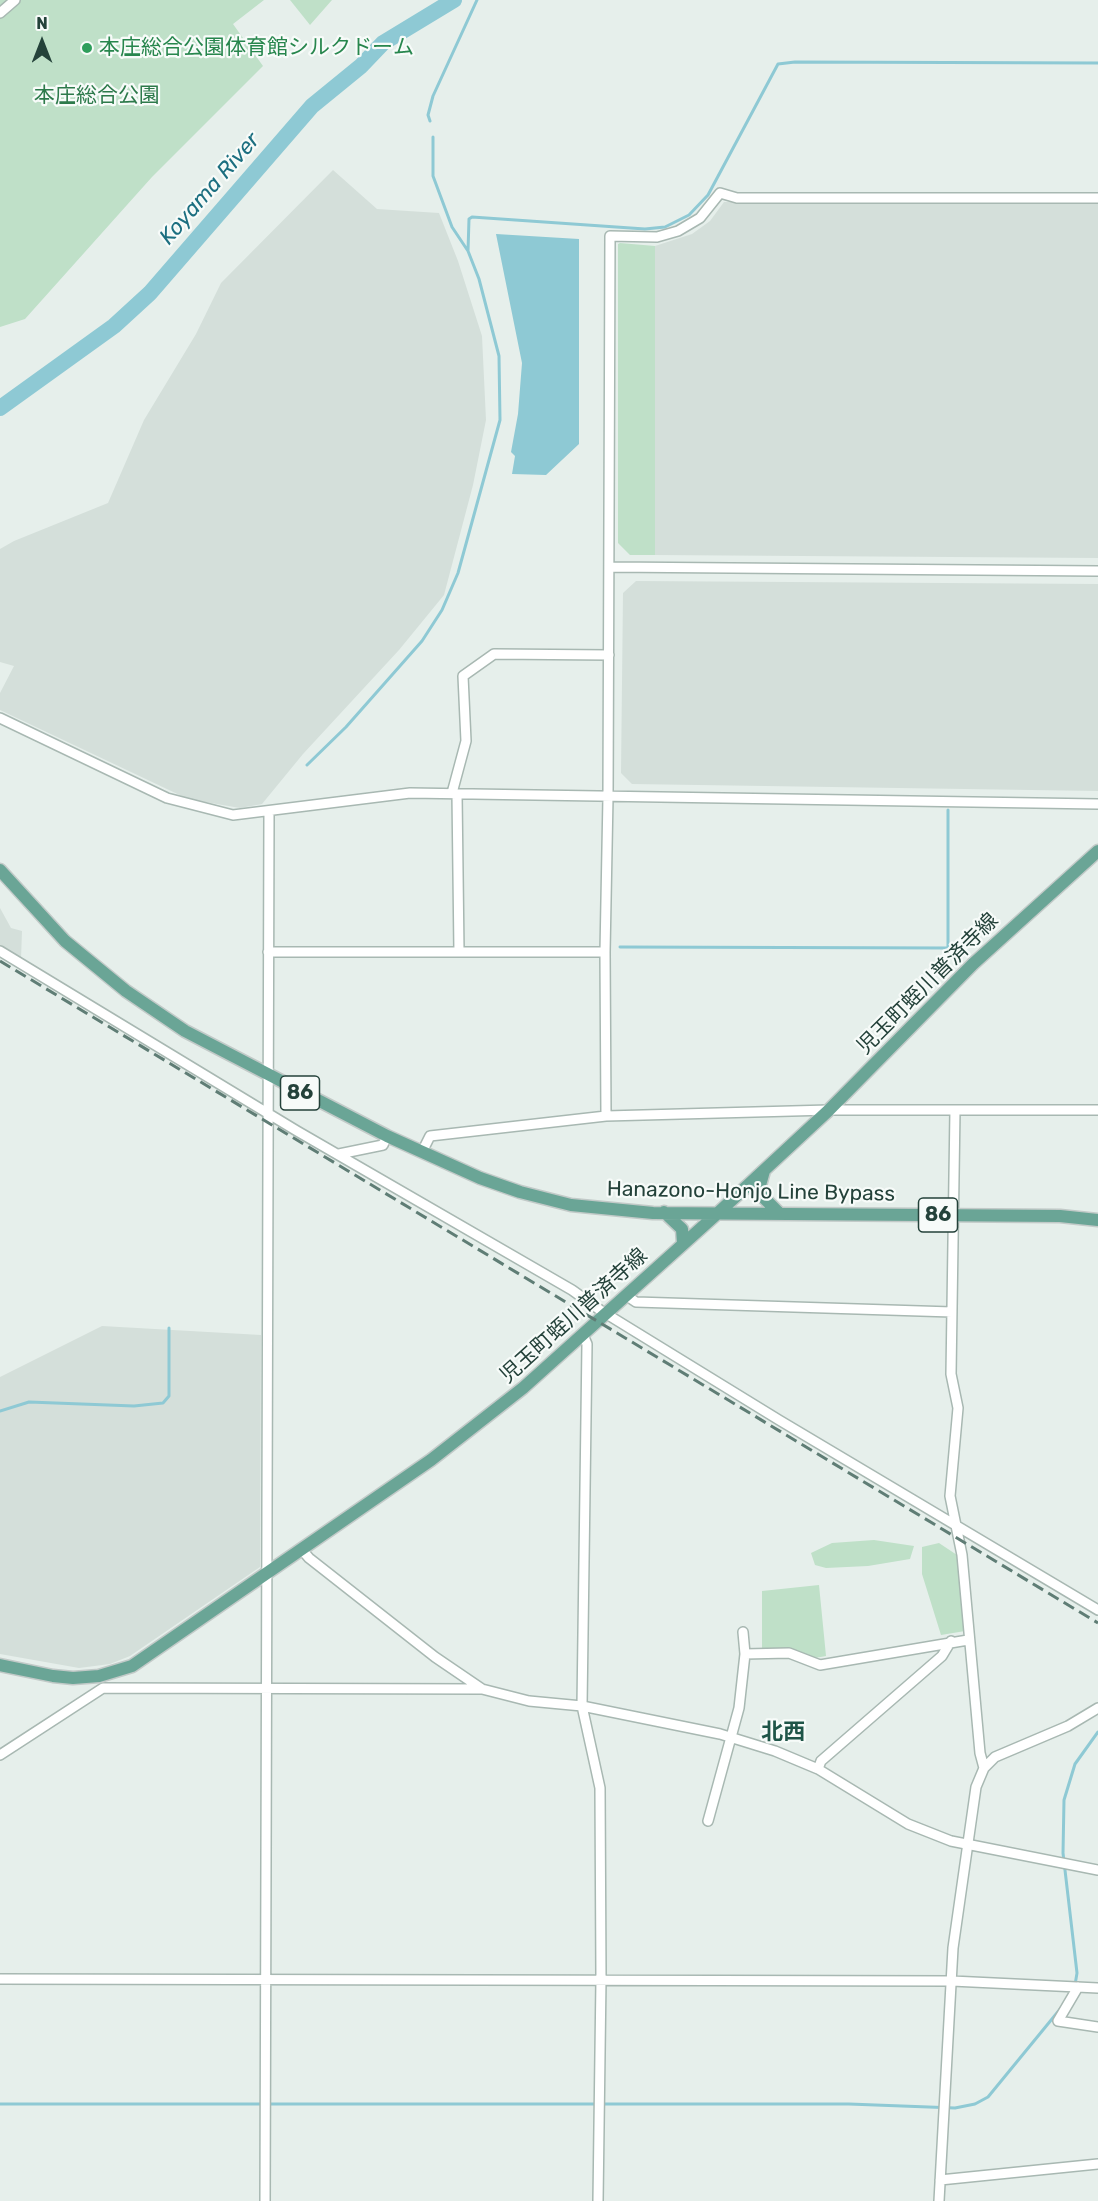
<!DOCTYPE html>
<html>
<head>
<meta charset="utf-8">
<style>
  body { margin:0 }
  #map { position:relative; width:1098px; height:2201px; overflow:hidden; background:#e6efeb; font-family:Rubik,sans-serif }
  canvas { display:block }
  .north { position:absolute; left:12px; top:12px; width:60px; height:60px; -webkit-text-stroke:4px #f7fbf9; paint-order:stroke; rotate:0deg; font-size:16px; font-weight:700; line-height:24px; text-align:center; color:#24423a }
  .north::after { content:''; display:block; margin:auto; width:21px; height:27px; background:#24423a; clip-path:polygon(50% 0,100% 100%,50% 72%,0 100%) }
</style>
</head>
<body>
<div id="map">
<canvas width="1098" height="2201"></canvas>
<div class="north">N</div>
</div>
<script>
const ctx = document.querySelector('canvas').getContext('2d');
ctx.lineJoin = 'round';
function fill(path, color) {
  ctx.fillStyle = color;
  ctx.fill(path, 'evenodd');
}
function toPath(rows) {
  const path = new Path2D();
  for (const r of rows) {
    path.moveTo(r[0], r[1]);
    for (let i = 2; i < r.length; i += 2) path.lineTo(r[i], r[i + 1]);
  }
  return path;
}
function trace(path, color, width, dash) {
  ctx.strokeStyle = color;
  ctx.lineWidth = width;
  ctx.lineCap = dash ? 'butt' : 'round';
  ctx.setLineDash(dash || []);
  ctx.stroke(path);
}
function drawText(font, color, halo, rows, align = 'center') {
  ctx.font = font + ' Rubik,"Noto Sans JP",sans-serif';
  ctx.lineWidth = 4.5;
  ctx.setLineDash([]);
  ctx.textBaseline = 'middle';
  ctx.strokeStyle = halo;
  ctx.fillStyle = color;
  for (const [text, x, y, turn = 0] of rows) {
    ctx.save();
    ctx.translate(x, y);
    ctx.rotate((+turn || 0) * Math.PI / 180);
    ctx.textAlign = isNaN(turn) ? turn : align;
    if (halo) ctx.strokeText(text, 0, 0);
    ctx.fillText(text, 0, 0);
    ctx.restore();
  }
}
fill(toPath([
  [333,170,377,209,439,213,458,261,482,336,486,420,473,485,444,595,399,650,303,754,262,804,240,808,188,799,0,710,0,693,14,666,0,662,0,549,14,541,108,503,144,420,196,334,221,283],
  [724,202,1098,204,1098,558,655,555,655,246,692,234,710,221],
  [636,581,1098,584,1098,791,632,784,621,773,623,593],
  [0,908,11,928,22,931,21,959,0,946],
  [102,1326,261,1335,260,1567,130,1656,110,1664,79,1668,0,1654,0,1377]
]), '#d4dfda');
fill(toPath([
  [0,0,264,0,233,24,263,66,152,177,25,319,0,327],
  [290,0,332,0,310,25],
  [620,243,655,246,655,555,630,555,618,543,618,244],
  [874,1540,914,1546,910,1559,868,1566,826,1568,815,1565,811,1553,832,1543],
  [939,1543,957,1555,965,1631,941,1635,922,1574,922,1547],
  [819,1585,826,1656,815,1658,791,1649,762,1650,762,1591]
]), '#bfe0c8');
fill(toPath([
  [496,234,579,239,579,444,546,475,512,474,515,456,511,452,518,414,522,363]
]), '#8ec9d4');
trace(toPath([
  [430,121,428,115,433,96,477,0],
  [468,251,469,219,472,217,645,229,665,227,689,215,708,195,778,64,795,62,1098,63],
  [307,765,346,727,422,641,442,610,458,573,500,420,499,356,479,279,468,251,452,227,433,176,433,137],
  [620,947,948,948,948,810],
  [0,1411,29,1402,134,1406,163,1403,169,1396,169,1328],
  [1075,1985,1077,1973,1063,1853,1064,1800,1075,1764,1098,1732],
  [0,2104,849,2104,955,2108,975,2104,988,2097,1061,2008]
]), '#8ec9d4', 3);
trace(toPath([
  [0,408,114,326,150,293,312,106,361,66,383,43,454,0]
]), '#8ec9d4', 16);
const minor = toPath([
  [0,13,15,0],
  [609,567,1098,571],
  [0,718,167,798,233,815,410,793,1098,804],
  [452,793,466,741,463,676,494,654,609,655],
  [457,794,459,952],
  [0,951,297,1131,572,1290,600,1310,779,1420,1098,1610],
  [268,952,605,952],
  [955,1110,951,1374,958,1408,950,1496,962,1555,980,1753,984,1768],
  [606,1116,605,952,608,797,610,236,657,237,678,231,700,218,720,193,737,198,1098,198],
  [422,1152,430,1136,606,1116,829,1110,1098,1110],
  [339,1154,383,1145,387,1136],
  [627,1296,636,1302,952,1312],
  [583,1335,587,1344,582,1706,600,1788,601,1979,598,2201],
  [303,1551,309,1558,435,1657,482,1689,529,1701,582,1706,720,1734,775,1751,818,1769,908,1824,951,1841,1098,1870],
  [745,1654,789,1653,820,1665,968,1640],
  [0,1755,103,1688,482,1689],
  [818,1769,821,1761,942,1656,951,1641],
  [708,1821,739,1708,745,1654,743,1632],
  [0,1979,952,1981,1098,1988],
  [1078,1987,1058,2021,1098,2027],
  [940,2180,1098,2164],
  [265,2201,269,813],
  [939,2201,953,1948,976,1787,984,1768,995,1757,1068,1726,1098,1708]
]);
const major = toPath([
  [0,870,65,941,126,991,185,1031,387,1136,480,1178,520,1192,571,1205,653,1213,1060,1216,1098,1220],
  [764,1171,759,1189,760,1194,778,1212],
  [664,1212,682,1229,683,1243],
  [0,1665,53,1676,73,1678,99,1676,132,1666,431,1460,523,1388,719,1212,829,1110,973,964,1098,851]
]);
trace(minor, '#a8b8b2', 12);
trace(major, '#c2cac8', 15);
trace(minor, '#fff', 9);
trace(major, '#6aa596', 12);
trace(toPath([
  [0,961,1098,1623]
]), '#5f7d75', 3, [12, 6]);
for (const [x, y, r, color] of [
  [87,48,6,"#2e9e5b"]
]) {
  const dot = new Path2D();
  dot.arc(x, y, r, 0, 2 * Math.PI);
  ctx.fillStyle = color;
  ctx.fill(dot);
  trace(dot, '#f7fbf9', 2);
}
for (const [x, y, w] of [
  [300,1093,39],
  [938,1215,39]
]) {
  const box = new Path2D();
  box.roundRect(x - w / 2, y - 17, w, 34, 4.5);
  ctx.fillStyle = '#f7fbf9';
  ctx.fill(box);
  trace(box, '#24423a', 1.5);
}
drawText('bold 20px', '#24423a', null, [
  ["86",300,1093],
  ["86",938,1215]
]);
drawText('21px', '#27864d', '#f7fbf9', [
  ["本庄総合公園体育館シルクドーム",99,48]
], 'left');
drawText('21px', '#2d7a4b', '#f7fbf9', [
  ["本庄総合公園",97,96]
]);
drawText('21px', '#24423a', '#f7fbf9', [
  ["児玉町蛭川普済寺線",928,984,-45],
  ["Hanazono-Honjo Line Bypass",751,1192,1],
  ["児玉町蛭川普済寺線",574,1316,-42]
]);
drawText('italic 22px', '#1c6f80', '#f7fbf9', [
  ["Koyama River",210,189,-49]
]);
drawText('bold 22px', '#1f5548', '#f7fbf9', [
  ["北西",783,1733]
]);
</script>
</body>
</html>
